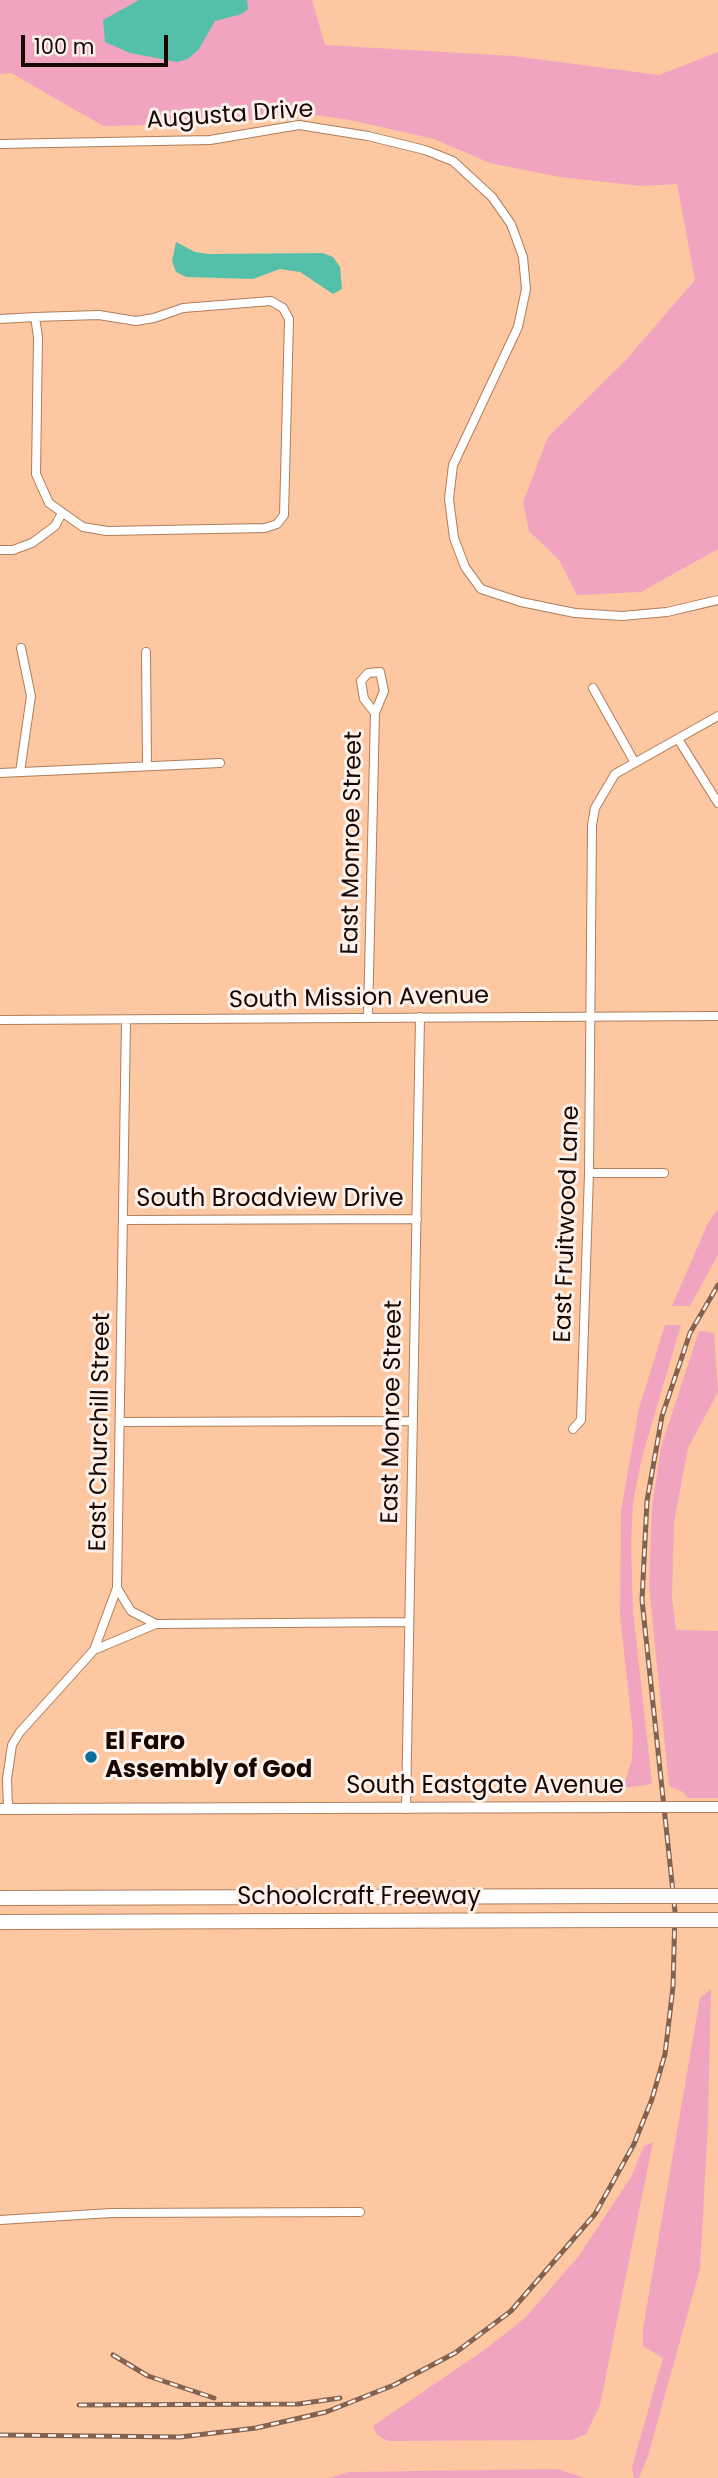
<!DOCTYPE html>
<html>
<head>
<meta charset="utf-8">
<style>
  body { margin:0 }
  #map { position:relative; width:718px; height:2478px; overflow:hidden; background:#fdc7a2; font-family:Poppins,sans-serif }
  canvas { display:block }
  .scale { position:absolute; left:21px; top:35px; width:147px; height:32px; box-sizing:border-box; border:4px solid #180700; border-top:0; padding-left:9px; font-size:21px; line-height:24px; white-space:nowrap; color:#180700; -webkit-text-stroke:5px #fdf2eb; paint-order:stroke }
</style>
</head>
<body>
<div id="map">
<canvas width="718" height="2478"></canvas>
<div class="scale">100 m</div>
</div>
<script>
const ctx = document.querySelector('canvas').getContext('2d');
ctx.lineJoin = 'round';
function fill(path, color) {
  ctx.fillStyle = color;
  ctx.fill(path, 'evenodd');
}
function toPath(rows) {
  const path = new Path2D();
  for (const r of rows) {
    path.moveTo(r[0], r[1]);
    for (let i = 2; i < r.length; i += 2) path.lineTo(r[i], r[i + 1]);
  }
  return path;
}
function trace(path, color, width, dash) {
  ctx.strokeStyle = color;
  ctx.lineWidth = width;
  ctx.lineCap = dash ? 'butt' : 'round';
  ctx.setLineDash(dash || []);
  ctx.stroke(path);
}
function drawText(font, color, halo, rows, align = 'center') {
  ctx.font = font + ' Poppins,sans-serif';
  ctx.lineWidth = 6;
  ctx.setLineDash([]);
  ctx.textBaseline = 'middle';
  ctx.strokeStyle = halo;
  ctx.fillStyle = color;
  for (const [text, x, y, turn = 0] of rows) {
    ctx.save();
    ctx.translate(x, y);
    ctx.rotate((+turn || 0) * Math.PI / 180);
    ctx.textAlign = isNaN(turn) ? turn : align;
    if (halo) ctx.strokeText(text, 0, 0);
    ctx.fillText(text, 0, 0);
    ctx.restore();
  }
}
fill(toPath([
  [0,0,312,0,325,45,513,56,659,75,718,52,718,549,641,592,577,595,559,560,529,531,523,502,548,437,625,361,695,280,677,184,642,186,560,177,490,163,434,139,350,120,301,113,230,123,103,126,11,73,0,74],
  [718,1209,718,1255,690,1306,672,1306,707,1225],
  [665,1325,681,1325,642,1457,633,1502,631,1545,633,1610,652,1784,623,1788,632,1760,633,1734,620,1615,621,1511,639,1408],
  [699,1331,714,1333,718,1392,688,1448,674,1522,672,1599,676,1630,718,1631,718,1798,688,1798,683,1792,669,1786,649,1585,652,1507,661,1447],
  [711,1989,708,2122,700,2269,648,2456,639,2478,634,2478,632,2467,663,2358,643,2346,643,2328,700,1998],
  [653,2142,600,2405,586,2434,572,2440,388,2441,377,2435,373,2426,487,2348,526,2317,578,2257,631,2177,644,2146],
  [558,2469,585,2478,329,2478,348,2472]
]), '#f1a4c0');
fill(toPath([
  [139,0,247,0,248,9,242,14,215,21,199,49,188,59,177,62,130,53,105,42,103,20],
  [176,242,195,252,208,254,323,253,333,257,340,267,342,289,333,294,300,272,280,269,253,279,186,277,176,272,172,261]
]), '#55c0a9');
const street = toPath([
  [0,144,210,140,299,125,368,136,425,150,453,161,492,197,511,224,523,257,526,289,518,327,453,465,449,499,454,538,465,567,481,589,521,602,575,613,622,616,667,612,718,600],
  [0,319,35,317,99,315,136,321,154,318,183,308,271,301,283,308,289,319,284,515,277,524,265,528,107,531,83,527,49,503,36,474,38,337,35,317],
  [0,550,13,550,32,543,55,526,62,513],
  [146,652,147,766],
  [593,688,635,763],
  [678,739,718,803],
  [20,772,31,696,21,648],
  [0,773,220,763],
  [368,1017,375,713,364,699,361,681,368,673,380,672,384,691,375,713],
  [0,1020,718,1016],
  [589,1173,664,1173],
  [124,1220,417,1219],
  [122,1422,412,1421],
  [573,1429,581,1420,589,1173,592,825,595,808,615,774,718,716],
  [117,1588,131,1611,156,1624],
  [94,1650,156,1624,408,1622],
  [8,1809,7,1779,12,1745,20,1732,94,1650,117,1588,126,1021],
  [406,1809,420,1017],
  [0,2220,111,2213,360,2212]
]);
const secondary = toPath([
  [697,1807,718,1807],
  [0,1809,635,1807]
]);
const highway = toPath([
  [0,1898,626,1896],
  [0,1922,625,1920]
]);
trace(street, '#af7e5a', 10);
trace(secondary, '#af7e5a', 12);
trace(highway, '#af7e5a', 16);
trace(street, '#fff', 8);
trace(secondary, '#fff', 10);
trace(highway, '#fff', 14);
const rail = toPath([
  [113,2355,148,2376,214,2398],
  [79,2405,298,2404,340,2398],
  [0,2435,180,2437,256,2428,326,2412,394,2385,455,2353,511,2311,595,2214,634,2144,652,2099,665,2054,673,1987,675,1911,642,1600,647,1501,662,1416,690,1333,718,1285]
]);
trace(rail, '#85624d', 5);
trace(rail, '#fdf2eb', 2.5, [8]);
const secondaryBridge = toPath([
  [635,1807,697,1807]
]);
const highwayBridge = toPath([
  [626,1896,718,1896],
  [625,1920,718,1920]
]);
trace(secondaryBridge, '#af7e5a', 12, []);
trace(highwayBridge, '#af7e5a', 16, []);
trace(secondaryBridge, '#fff', 10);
trace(highwayBridge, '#fff', 14);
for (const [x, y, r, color] of [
  [91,1757,7,"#0b6f9c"]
]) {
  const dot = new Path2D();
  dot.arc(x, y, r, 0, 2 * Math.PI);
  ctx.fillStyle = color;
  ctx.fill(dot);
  trace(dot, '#fdf2eb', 2.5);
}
drawText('24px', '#180700', '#fdf2eb', [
  ["Augusta Drive",230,116,-4],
  ["East Monroe Street",353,843,-89],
  ["South Mission Avenue",359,999,-1],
  ["South Broadview Drive",270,1200],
  ["East Fruitwood Lane",568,1224,-88],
  ["East Monroe Street",393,1412,-89],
  ["East Churchill Street",101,1432,-89],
  ["South Eastgate Avenue",485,1787],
  ["Schoolcraft Freeway",359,1898]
]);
drawText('bold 24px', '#180700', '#fdf2eb', [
  ["El Faro",105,1743],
  ["Assembly of God",105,1771]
], 'left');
</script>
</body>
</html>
